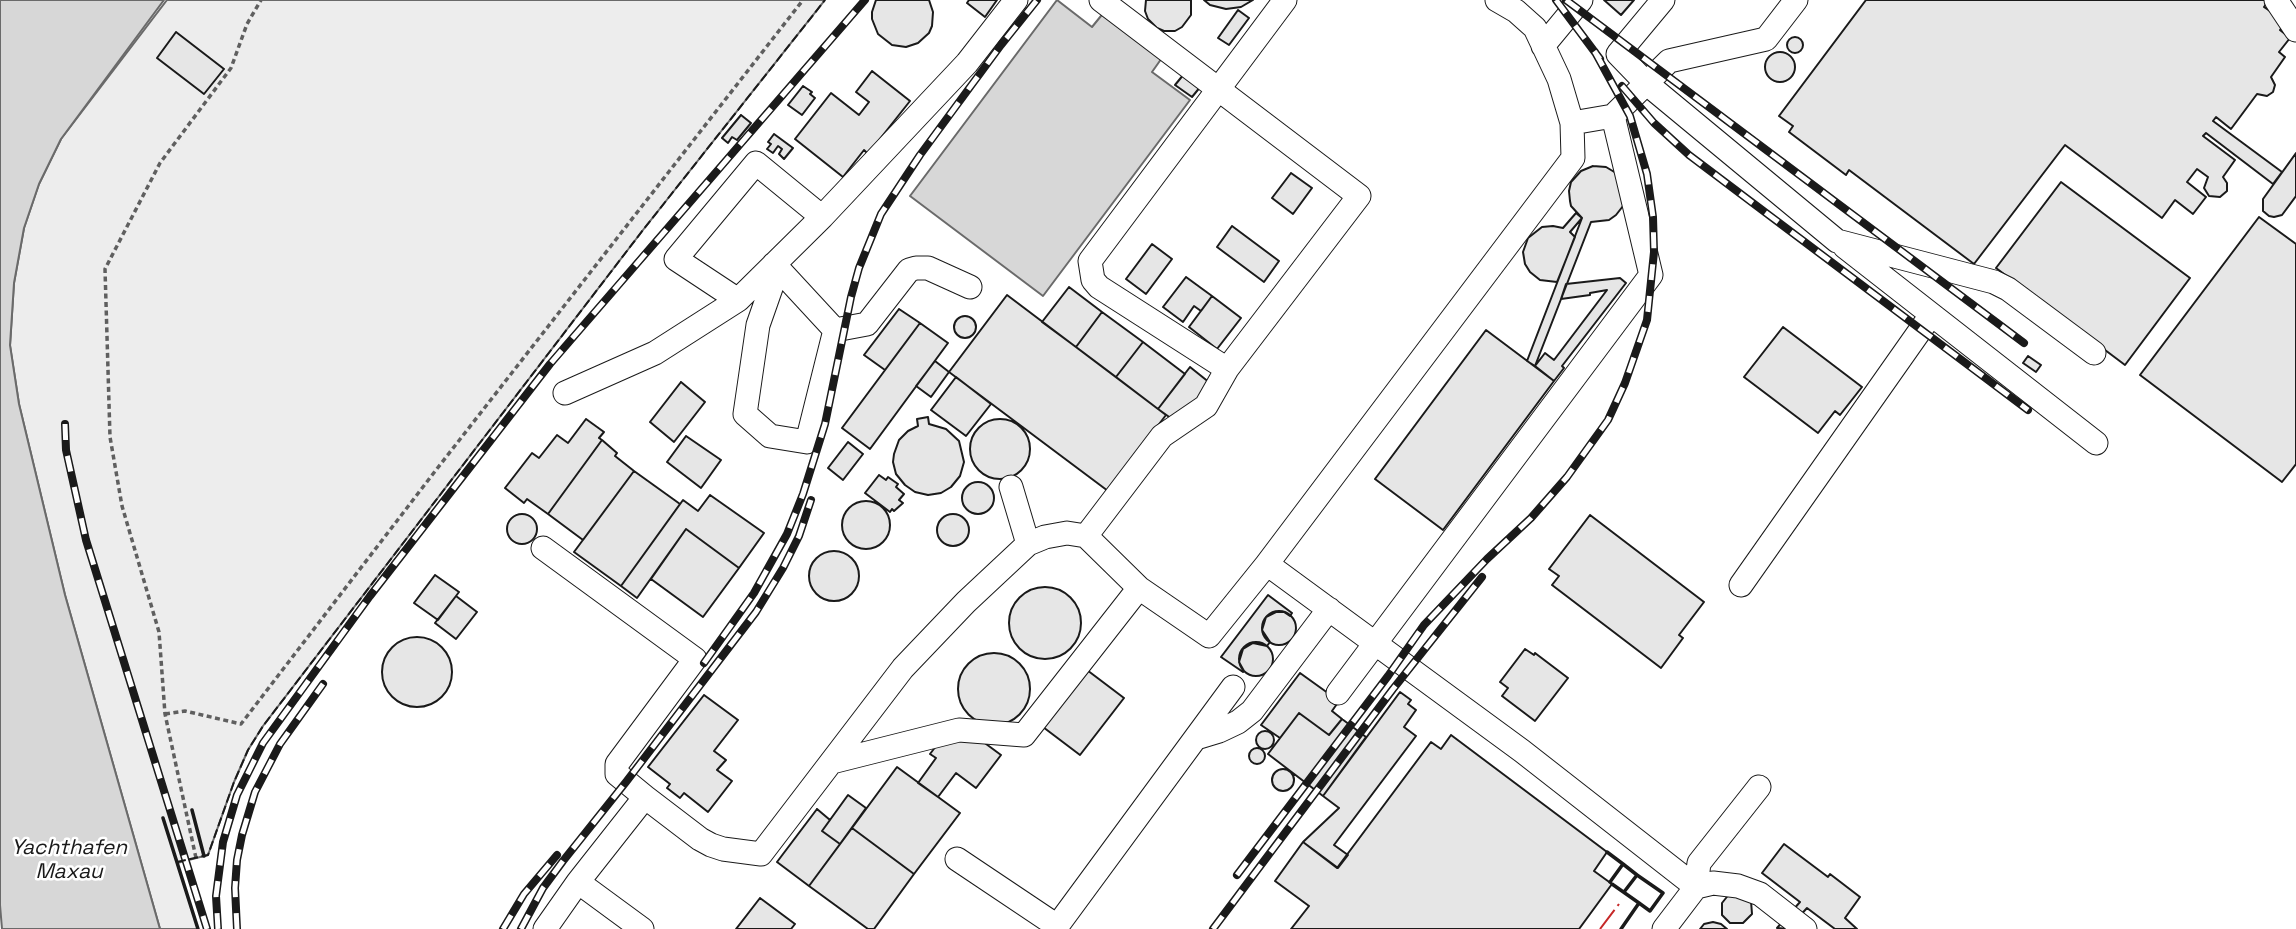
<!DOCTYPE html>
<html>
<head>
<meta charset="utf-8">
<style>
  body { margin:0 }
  canvas { display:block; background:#fff }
</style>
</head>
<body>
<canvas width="2296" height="929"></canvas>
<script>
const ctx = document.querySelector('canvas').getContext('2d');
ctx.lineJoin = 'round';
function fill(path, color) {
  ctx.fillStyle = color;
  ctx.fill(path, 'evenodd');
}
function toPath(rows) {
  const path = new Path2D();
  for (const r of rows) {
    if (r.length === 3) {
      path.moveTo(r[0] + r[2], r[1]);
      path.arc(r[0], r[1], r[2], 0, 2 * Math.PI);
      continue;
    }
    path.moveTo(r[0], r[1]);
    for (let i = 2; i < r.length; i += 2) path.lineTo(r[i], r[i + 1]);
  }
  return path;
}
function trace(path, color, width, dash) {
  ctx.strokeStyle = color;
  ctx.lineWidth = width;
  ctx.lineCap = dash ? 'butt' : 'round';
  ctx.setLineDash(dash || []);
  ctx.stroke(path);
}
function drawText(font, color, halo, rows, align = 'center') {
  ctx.font = font + ' "Space Grotesk",sans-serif';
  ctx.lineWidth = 5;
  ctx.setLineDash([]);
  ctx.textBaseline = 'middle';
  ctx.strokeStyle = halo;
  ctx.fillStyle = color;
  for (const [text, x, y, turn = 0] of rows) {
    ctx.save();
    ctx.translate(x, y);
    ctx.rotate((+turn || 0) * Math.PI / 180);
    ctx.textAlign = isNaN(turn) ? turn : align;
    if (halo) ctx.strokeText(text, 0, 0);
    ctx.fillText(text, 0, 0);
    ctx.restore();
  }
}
const built = toPath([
  [167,0,825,0,643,230,263,726,248,750,234,782,208,855,177,863,198,929,160,929,65,595,19,404,10,346,14,283,24,228,39,184,61,139,167,0]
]);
fill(built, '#ededed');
trace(built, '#6a6a6a', 2);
const water = toPath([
  [0,0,164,0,61,139,39,184,24,228,14,283,10,345,19,404,65,595,160,929,2,929,0,905,0,0],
  [1057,0,1092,27,1105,11,1164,55,1152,72,1190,100,1043,296,910,196,1057,0]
]);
fill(water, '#d7d7d7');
trace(water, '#6a6a6a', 2);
const building = toPath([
  [929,0,933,12,932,26,929,33,918,43,906,47,892,45,878,34,872,19,872,12,876,0,929,0],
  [969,0,997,0,985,17,967,3,969,0],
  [1146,0,1191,0,1191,15,1182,27,1175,31,1164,31,1157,28,1148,19,1145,11,1146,0],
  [1204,0,1253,0,1241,7,1226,9,1210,5,1204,0],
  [1604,0,1634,0,1621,15,1604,0],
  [1866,0,2269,0,2264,7,2286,22,2280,30,2290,38,2279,52,2285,57,2271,77,2275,85,2273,92,2267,96,2257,94,2231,129,2216,117,2213,121,2282,172,2273,184,2206,133,2203,136,2235,160,2223,177,2227,183,2227,191,2220,197,2209,196,2204,188,2208,177,2197,169,2187,182,2206,197,2193,214,2175,200,2162,218,2065,145,1974,264,1849,170,1846,175,1789,132,1793,126,1779,116,1866,0],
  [1238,10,1249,18,1229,45,1218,38,1238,10],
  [176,32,224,69,204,94,157,58,176,32],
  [1795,45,8],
  [1780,67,15],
  [872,71,910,101,868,154,864,150,843,177,795,139,831,93,859,115,869,102,856,92,872,71],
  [1184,74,1201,86,1192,97,1175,85,1184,74],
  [803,86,812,92,810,94,815,98,802,115,788,105,803,86],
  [741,115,751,123,737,140,732,137,728,143,722,138,741,115],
  [774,134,793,148,784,159,779,154,782,149,778,146,773,153,767,149,771,144,768,142,774,134],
  [2296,153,2296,196,2282,215,2274,217,2269,216,2263,211,2263,199,2296,153],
  [1593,166,1606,167,1616,173,1625,197,1623,206,1616,215,1609,220,1591,222,1535,366,1527,361,1582,218,1571,206,1570,201,1569,191,1571,182,1581,171,1593,166],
  [1291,173,1312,188,1293,214,1272,198,1291,173],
  [2061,182,2190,278,2125,365,1996,268,2061,182],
  [1576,213,1582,218,1570,232,1575,237,1557,282,1540,280,1530,272,1525,264,1523,252,1528,238,1542,227,1553,226,1563,228,1576,213],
  [2259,217,2296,244,2296,464,2282,482,2140,375,2259,217],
  [1232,226,1279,261,1264,282,1217,247,1232,226],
  [1152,244,1172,259,1146,294,1126,279,1152,244],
  [1186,277,1212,296,1201,311,1194,306,1183,322,1163,307,1186,277],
  [1620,278,1626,283,1562,366,1564,368,1554,381,1535,366,1545,353,1554,360,1607,290,1590,293,1590,295,1561,299,1566,284,1620,278],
  [1069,287,1102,312,1076,347,1042,322,1069,287],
  [1007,295,1166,415,1108,491,949,372,1007,295],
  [1212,296,1241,318,1217,349,1189,327,1212,296],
  [899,309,920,323,885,370,864,355,899,309],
  [1102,312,1143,342,1116,377,1076,347,1102,312],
  [965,327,11],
  [920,323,948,343,870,449,842,428,920,323],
  [1783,327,1862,387,1840,415,1835,411,1818,433,1744,377,1783,327],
  [1486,330,1554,381,1443,530,1375,479,1486,330],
  [1143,342,1185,374,1158,409,1116,377,1143,342],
  [2028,356,2041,365,2036,372,2023,363,2028,356],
  [935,361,949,372,931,397,916,386,935,361],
  [1190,367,1210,383,1179,424,1158,409,1190,367],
  [956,377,991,404,966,436,931,410,956,377],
  [681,382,705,402,674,442,650,422,681,382],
  [928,417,929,424,946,429,959,441,964,462,960,476,951,487,941,493,928,495,915,492,905,485,896,474,893,462,894,454,899,440,908,431,918,426,917,419,928,417],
  [1000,449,30],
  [586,419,604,432,599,438,602,440,548,514,527,499,524,503,505,488,532,453,539,458,557,435,568,443,586,419],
  [686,436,721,460,701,488,667,462,686,436],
  [602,440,617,453,615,456,634,471,583,540,548,514,602,440],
  [848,442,863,454,843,480,828,468,848,442],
  [634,471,680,504,621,586,574,552,634,471],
  [879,475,886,480,888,477,898,484,896,487,904,494,899,500,903,503,894,511,892,509,890,512,865,493,879,475],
  [978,498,16],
  [710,495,764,533,739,568,686,529,637,598,621,586,683,500,698,511,710,495],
  [866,525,24],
  [522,529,15],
  [953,530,16],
  [1590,515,1704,602,1679,635,1683,638,1661,668,1552,585,1559,576,1549,569,1590,515],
  [686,529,739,568,703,617,651,579,686,529],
  [834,576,25],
  [435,575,459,592,438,620,414,603,435,575],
  [1045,623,36],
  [1268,595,1292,613,1290,616,1284,612,1276,612,1266,617,1262,630,1270,642,1267,646,1253,643,1243,649,1239,662,1244,671,1243,672,1221,657,1268,595],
  [456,596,477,612,456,639,435,623,456,596],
  [1279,628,17],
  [417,672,35],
  [1256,659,17],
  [1525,649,1534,655,1535,653,1568,678,1535,721,1502,696,1508,688,1500,682,1525,649],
  [994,689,36],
  [1083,667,1124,698,1080,755,1039,724,1083,667],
  [1300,673,1339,701,1332,711,1342,719,1329,735,1299,713,1280,738,1261,725,1300,673],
  [1400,692,1411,700,1408,704,1416,710,1404,727,1416,736,1334,845,1348,855,1338,868,1303,842,1339,808,1323,796,1400,692],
  [704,695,738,720,714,751,726,760,717,770,732,781,708,812,684,793,680,798,667,788,670,784,648,767,704,695],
  [1299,713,1329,735,1342,719,1366,737,1323,796,1268,754,1299,713],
  [955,721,1001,755,976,788,956,773,938,797,918,783,936,758,930,754,955,721],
  [1265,740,9],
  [1451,735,1607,852,1594,871,1612,884,1579,929,1291,929,1309,906,1275,881,1303,842,1337,868,1431,742,1441,749,1451,735],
  [1257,756,8],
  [897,767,960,813,914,874,852,828,897,767],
  [1283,780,11],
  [848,795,866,808,840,844,822,831,848,795],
  [817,809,830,820,822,831,840,844,809,886,777,862,817,809],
  [852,828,914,874,874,929,868,929,809,886,852,828],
  [1784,844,1828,877,1830,874,1860,897,1845,918,1857,929,1835,929,1807,908,1788,929,1777,928,1800,902,1762,873,1784,844],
  [1730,893,1751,901,1752,914,1743,923,1730,923,1722,915,1722,903,1730,893],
  [760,898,795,924,791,929,736,929,760,898],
  [1713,922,1721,924,1727,929,1700,929,1704,924,1713,922]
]);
fill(building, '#e6e6e6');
trace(building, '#1a1a1a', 2);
const minor = toPath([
  [1101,0,1359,196,1227,369],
  [1497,0,1516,11,1535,28,1559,79,1572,123,1613,116],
  [1663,0,1618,54,1646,83,1837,241,1994,282,2008,289,2094,353],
  [2276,0,2296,30],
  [1543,46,1581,0],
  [822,217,756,163,676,259,738,300,822,217,967,63,1016,0],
  [1845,247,2096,443],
  [774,264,835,330,807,442,770,436,745,414,758,325,778,268],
  [835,330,867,324,909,270,916,268,928,268,970,287],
  [565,393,655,353,738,300],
  [1011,487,1028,544],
  [1086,536,1162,436,1206,406,1227,369,1099,287,1093,280,1090,261,1285,0],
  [543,548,695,659,617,764,617,774,645,797,578,882],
  [1267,564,1573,158,1572,123],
  [1741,585,1931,315],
  [1338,693,1651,275,1613,116,1669,61,1766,39,1796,0],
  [1196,738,1219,731,1238,722,1252,711,1329,609],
  [832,762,959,730,1024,735,1139,588,1209,636,1267,564,1522,751,1696,887],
  [645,797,700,839,711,845,723,849,761,854,903,668,966,602,1028,544,1045,537,1067,533,1086,536,1139,588],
  [957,859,1057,926],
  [1696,887,1699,863,1759,787],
  [545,929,578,882,642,929],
  [1055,929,1233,687],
  [1664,929,1696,887,1713,883,1738,886,1760,894,1805,929]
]);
trace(minor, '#1a1a1a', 25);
trace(toPath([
  [165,714,185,711,241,724,436,470,803,0],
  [196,858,165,714,159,632,122,506,110,437,105,269,160,163,231,68,247,24,261,0]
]), '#5f5f5f', 3.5, [5, 3.5]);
trace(minor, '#fff', 23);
const rail = toPath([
  [1556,0,1600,59],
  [1566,0,2024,343],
  [1622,86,1654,123,1689,155,2028,410],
  [65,424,66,450,86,540,207,929],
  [704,663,754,593,787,534,803,494,825,424,851,297,859,268,881,214,920,155,1001,45,1037,0],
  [1237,875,1388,676,1424,625,1487,559,1531,518,1567,477,1608,420,1625,383,1647,320,1654,252,1653,217,1647,174,1630,116,1595,52],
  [218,929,216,896,223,842,237,795,263,743,370,596,550,364,865,0],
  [237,929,235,888,237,860,242,835,255,792,280,744,323,684],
  [503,929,524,894,557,855],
  [521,929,543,888,563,861,626,782,756,612,783,568,799,536,811,500],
  [1213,929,1393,689,1482,577]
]);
trace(rail, '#1a1a1a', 8);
trace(rail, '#fff', 5, [16]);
trace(toPath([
  [177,862,208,855,234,782,248,750,263,726,643,230,825,0]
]), '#1a1a1a', 2, [9, 3.5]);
trace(toPath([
  [192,810,204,856],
  [163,818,198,929],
  [1607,852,1623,864],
  [1610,882,1623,864,1637,875],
  [1612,884,1639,903],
  [1621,929,1639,903,1650,911,1663,893,1637,875,1624,892]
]), '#1a1a1a', 3.5);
trace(toPath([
  [1600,929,1619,904]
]), '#c62828', 2, [24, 5, 3.5, 5]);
drawText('italic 21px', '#1a1a1a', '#fff', [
  ["Yachthafen",69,848],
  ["Maxau",69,872]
]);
</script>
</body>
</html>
